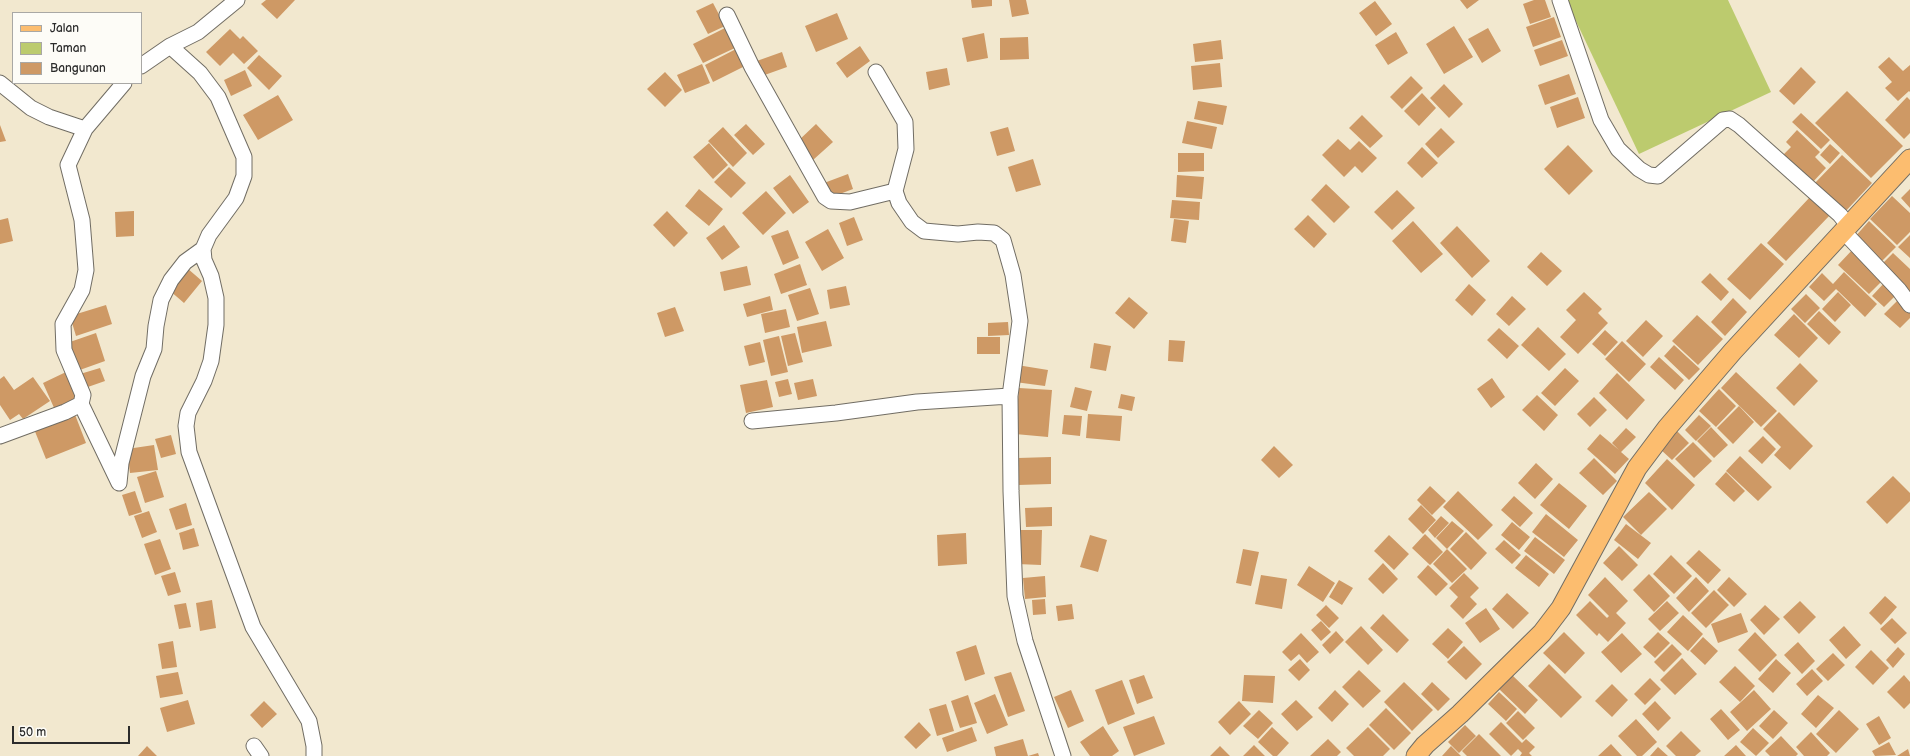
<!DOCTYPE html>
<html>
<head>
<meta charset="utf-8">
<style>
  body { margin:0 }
  #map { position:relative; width:1910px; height:756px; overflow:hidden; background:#f2e8cf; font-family:"Balsamiq Sans",sans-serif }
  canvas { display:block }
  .legend { position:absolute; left:12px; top:12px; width:130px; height:72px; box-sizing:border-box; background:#fdfcf7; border:1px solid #a9a8a5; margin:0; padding:5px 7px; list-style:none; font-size:12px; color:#2b2b2b }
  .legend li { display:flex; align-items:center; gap:8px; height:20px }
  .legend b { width:20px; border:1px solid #a9a8a5 }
  .scale { position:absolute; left:12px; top:726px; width:118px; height:18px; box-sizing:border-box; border:2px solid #2b2b2b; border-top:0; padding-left:5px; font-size:12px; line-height:14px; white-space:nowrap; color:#2b2b2b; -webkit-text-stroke:3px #fdfcf7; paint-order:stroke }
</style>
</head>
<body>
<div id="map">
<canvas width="1910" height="756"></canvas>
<ul class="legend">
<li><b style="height:5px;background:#fcbd6f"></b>Jalan</li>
<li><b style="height:11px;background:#bccb6e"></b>Taman</li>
<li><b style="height:11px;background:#ce9965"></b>Bangunan</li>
</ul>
<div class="scale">50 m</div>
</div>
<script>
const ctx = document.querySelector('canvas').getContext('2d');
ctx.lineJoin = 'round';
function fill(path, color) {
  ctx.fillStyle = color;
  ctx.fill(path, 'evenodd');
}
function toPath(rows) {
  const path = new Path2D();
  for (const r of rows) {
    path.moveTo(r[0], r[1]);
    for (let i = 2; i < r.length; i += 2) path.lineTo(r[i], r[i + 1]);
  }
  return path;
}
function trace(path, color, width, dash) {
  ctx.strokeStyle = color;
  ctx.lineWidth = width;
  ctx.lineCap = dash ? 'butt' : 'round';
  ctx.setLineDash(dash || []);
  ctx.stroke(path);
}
fill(toPath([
  [1566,0,1728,0,1771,92,1639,154]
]), '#bccb6e');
fill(toPath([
  [266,0,295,0,277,19,261,4],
  [971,0,992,0,992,6,972,8],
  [1009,0,1026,0,1029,14,1012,17],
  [1460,0,1479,0,1467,9],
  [1534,0,1545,0,1551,17,1530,24,1523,4],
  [1375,1,1392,24,1376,36,1359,13],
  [713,3,725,26,708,34,696,11],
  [837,13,848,39,816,52,805,26],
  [1554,17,1561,37,1533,47,1526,27],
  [1454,26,1473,57,1444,74,1426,44],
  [727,27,737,47,703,63,693,44],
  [1488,28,1501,51,1482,63,1468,39],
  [230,29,240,39,243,36,258,51,244,64,233,53,220,66,206,52],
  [1396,32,1408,53,1388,65,1375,45],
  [984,33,988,58,967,62,962,38],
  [1028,37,1029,59,1000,60,1000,38],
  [1221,40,1223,59,1195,62,1193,44],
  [1562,40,1568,56,1540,66,1534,50],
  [860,46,870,61,847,78,836,63],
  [736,49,745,66,713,82,705,65],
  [782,52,787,67,759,77,754,62],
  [259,55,282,76,269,90,247,68],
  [1889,57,1903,71,1910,65,1910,92,1909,91,1898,101,1885,88,1892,82,1878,67],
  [1220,63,1222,87,1193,90,1191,66],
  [702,64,710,83,685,93,677,75],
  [1801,67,1816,82,1794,105,1779,91],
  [947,68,950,85,929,90,926,72],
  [245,70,252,86,231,96,224,80],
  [665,72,682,90,665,107,647,89],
  [1569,74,1576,94,1545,105,1538,85],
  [1411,76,1423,88,1402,109,1390,97],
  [1444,84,1463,104,1449,118,1430,98],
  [1847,91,1903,146,1871,178,1815,123],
  [1422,93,1436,108,1419,126,1404,111],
  [278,95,293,120,258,140,243,115],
  [1578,97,1585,118,1557,128,1550,107],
  [1907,97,1910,100,1910,133,1904,139,1885,120],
  [1198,101,1227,106,1223,125,1194,119],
  [1801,113,1830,140,1821,149,1792,122],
  [1362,115,1383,136,1370,148,1349,128],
  [1187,121,1217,127,1212,149,1182,143],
  [746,124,765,144,753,155,734,135],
  [816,124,833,142,813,160,797,142],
  [0,125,6,141,0,142],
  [723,127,747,153,733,167,708,141],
  [1008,127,1015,151,997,156,990,132],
  [1441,128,1455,142,1438,158,1425,144],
  [1797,130,1820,152,1815,157,1826,168,1811,184,1782,156,1791,147,1786,142],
  [1338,139,1350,150,1359,141,1377,158,1362,173,1355,166,1344,177,1322,155],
  [709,143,728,165,713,179,693,157],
  [1830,144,1840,153,1830,164,1820,155],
  [1568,145,1593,171,1569,195,1544,169],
  [1422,147,1438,163,1422,178,1407,163],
  [1178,153,1204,153,1204,171,1178,172],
  [1842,155,1872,183,1844,213,1814,184],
  [1033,159,1041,185,1016,192,1008,167],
  [729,167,746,183,731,198,714,182],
  [848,174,853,189,829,198,824,183],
  [790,175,809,202,793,214,773,188],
  [1177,175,1204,177,1202,199,1176,197],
  [1326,184,1350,207,1334,223,1311,200],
  [699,189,723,209,709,226,685,206],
  [1910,189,1910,208,1901,198],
  [1397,190,1415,208,1392,230,1374,212],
  [766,191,786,213,763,235,742,213],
  [1892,196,1910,213,1910,232,1897,245,1870,219],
  [1810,197,1830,215,1786,261,1767,243],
  [1172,200,1200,202,1199,220,1170,218],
  [134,211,134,236,116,237,115,212],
  [667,211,688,233,674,247,653,225],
  [1308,215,1327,234,1314,248,1294,229],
  [854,217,863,240,847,246,839,223],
  [8,218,13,241,0,244,0,220],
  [1174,219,1189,221,1186,243,1171,241],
  [1413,221,1443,254,1421,273,1392,241],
  [1869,221,1896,247,1880,263,1854,238],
  [724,225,740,247,722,260,706,238],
  [1457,226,1490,261,1472,278,1440,243],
  [828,229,844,258,822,271,805,242],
  [788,230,799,258,783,265,771,236],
  [1910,235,1910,258,1898,247],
  [1761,243,1784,264,1750,300,1727,279],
  [1854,248,1885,278,1869,294,1838,265],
  [1541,252,1562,271,1547,286,1527,267],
  [1893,253,1910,269,1910,295,1880,266],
  [800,264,807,285,781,294,774,274],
  [747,266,751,285,724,291,720,272],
  [187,268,202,281,184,303,169,290],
  [1844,272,1877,304,1865,317,1836,289,1824,301,1809,287,1822,273,1833,284],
  [1710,273,1729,292,1721,301,1701,282],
  [1886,281,1898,293,1884,307,1872,296],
  [1469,284,1486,300,1472,316,1455,300],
  [846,286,850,305,830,309,827,290],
  [810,288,819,314,797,321,788,295],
  [1584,292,1602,309,1598,313,1608,323,1578,354,1560,337,1576,320,1566,310],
  [1838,292,1851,305,1835,322,1822,309],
  [1806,294,1820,308,1805,323,1791,309],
  [770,296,773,310,747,317,743,304],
  [1512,296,1526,309,1509,326,1496,314],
  [1129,297,1148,313,1134,329,1115,313],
  [1733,298,1747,312,1725,336,1711,322],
  [1897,301,1910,313,1910,318,1900,328,1884,314],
  [106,305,112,324,76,336,70,316],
  [675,307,684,331,665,337,657,313],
  [786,309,790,327,765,333,761,314],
  [1819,311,1841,332,1829,345,1807,324],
  [1794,314,1818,338,1799,358,1774,335],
  [1697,315,1723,339,1698,365,1672,341],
  [1646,320,1663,336,1643,357,1626,341],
  [826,321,832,346,802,353,797,327],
  [1008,322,1009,335,988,336,988,323],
  [1538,327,1566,354,1549,371,1521,345],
  [1499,328,1519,346,1507,359,1487,340],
  [1605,330,1618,342,1605,356,1592,344],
  [96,333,105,361,77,371,67,343],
  [795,333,803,362,788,366,781,336],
  [779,336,788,372,771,376,763,340],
  [977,337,1000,337,1000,354,977,354],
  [1169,340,1185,341,1183,362,1168,361],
  [1622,341,1646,364,1629,382,1605,359],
  [760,342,765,362,749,366,744,346],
  [1094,343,1111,346,1106,371,1090,368],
  [1674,345,1700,369,1689,380,1664,356],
  [1659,357,1684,380,1675,390,1650,367],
  [1800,363,1818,381,1794,406,1776,388],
  [1017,365,1048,370,1045,386,1015,382],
  [100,368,105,381,85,388,80,374],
  [1565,368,1579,381,1555,406,1541,393],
  [66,372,78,399,55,410,43,383],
  [1736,372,1777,411,1761,427,1721,388],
  [1617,373,1645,400,1627,420,1599,393],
  [4,376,14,390,33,377,50,401,23,419,19,414,10,420,0,405,0,379],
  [1492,378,1505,397,1491,408,1477,389],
  [788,379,792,394,779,397,775,382],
  [813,379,817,396,798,400,794,383],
  [767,380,773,407,746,413,740,385],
  [1075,387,1092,391,1087,411,1070,407],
  [1019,388,1052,390,1048,437,1015,434],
  [1719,389,1736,406,1716,427,1699,411],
  [1121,394,1135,397,1132,411,1118,408],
  [1537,395,1558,415,1544,431,1522,410],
  [1594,397,1607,410,1590,427,1577,414],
  [1739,406,1754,422,1733,444,1717,428],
  [74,412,86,443,46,459,34,429],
  [1779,412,1813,446,1790,470,1774,455,1781,447,1763,429],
  [1088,414,1122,416,1120,441,1086,438],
  [1064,415,1082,416,1080,436,1062,434],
  [1699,415,1711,426,1696,441,1685,430],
  [1711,427,1728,445,1714,458,1697,441],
  [1626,428,1636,437,1621,452,1629,459,1615,474,1587,449,1600,434,1619,450,1612,443],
  [1677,431,1689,443,1672,460,1660,449],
  [171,435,176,454,161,458,155,439],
  [1763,436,1776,449,1762,464,1748,451],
  [1693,442,1712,461,1694,478,1675,459],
  [154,445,158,470,130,473,127,449],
  [1274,446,1293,465,1279,478,1261,460],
  [1740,456,1772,487,1758,501,1726,471],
  [1051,457,1051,484,1018,485,1018,458],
  [1594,458,1617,481,1603,495,1579,473],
  [1667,459,1695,485,1672,510,1645,483],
  [1536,463,1553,479,1535,499,1518,483],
  [156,471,164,497,145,503,137,477],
  [1726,472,1745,491,1734,502,1715,484],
  [1893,476,1910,493,1910,501,1887,524,1866,502],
  [1559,483,1587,506,1569,529,1540,505],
  [1430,486,1446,501,1432,515,1417,500],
  [135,491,142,512,129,516,122,495],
  [1458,491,1493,525,1478,540,1443,507],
  [1649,492,1667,509,1641,535,1623,517],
  [1514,496,1533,513,1520,527,1501,510],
  [186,503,192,525,176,530,169,509],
  [1421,505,1436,520,1423,534,1408,519],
  [1052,507,1052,526,1026,527,1025,508],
  [149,511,157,532,142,538,134,516],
  [1546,514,1578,540,1564,557,1532,532],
  [1441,516,1449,523,1435,538,1428,530],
  [1452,521,1464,531,1447,549,1436,538],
  [1512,522,1530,537,1519,550,1501,535],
  [1626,524,1651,543,1638,559,1614,540],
  [194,528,199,546,183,550,179,533],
  [1018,530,1042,530,1041,565,1017,564],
  [1466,532,1487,553,1471,570,1450,549],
  [966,533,967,564,938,566,937,535],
  [1425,534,1443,552,1430,565,1412,548],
  [1090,535,1107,540,1098,572,1080,567],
  [1389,535,1409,554,1394,570,1374,551],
  [1535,537,1565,560,1554,574,1524,551],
  [160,539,171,569,155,575,144,544],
  [1504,540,1521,555,1512,564,1495,549],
  [1619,546,1638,565,1622,581,1603,563],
  [1243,549,1259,552,1251,586,1236,583],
  [1447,549,1467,569,1452,583,1433,564],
  [1699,550,1721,570,1708,584,1686,563],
  [1526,555,1549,574,1539,587,1515,568],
  [1671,555,1692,576,1674,594,1653,574],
  [1383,563,1398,579,1383,594,1368,579],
  [1428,565,1448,584,1436,596,1417,577],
  [1309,566,1335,583,1323,602,1297,585],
  [175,572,181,592,168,596,161,576],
  [1464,573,1479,588,1470,597,1477,604,1463,619,1450,606,1458,597,1449,588],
  [1649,574,1670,596,1654,612,1633,590],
  [1261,575,1287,579,1282,609,1255,604],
  [1045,576,1046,597,1025,599,1023,578],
  [1605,577,1628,601,1616,613,1626,623,1608,642,1599,633,1597,636,1576,615,1590,601,1607,618,1609,616,1588,595],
  [1696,577,1709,591,1689,612,1676,598],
  [1729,577,1747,594,1734,607,1717,590],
  [1339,580,1353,588,1342,605,1329,597],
  [1714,590,1729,605,1706,628,1691,613],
  [1507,593,1529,613,1513,629,1492,609],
  [1885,596,1897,607,1881,625,1869,613],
  [1045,599,1046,614,1033,615,1032,600],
  [212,600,216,628,200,631,196,603],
  [1667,601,1679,613,1660,631,1648,619],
  [1800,601,1816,617,1799,634,1783,617],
  [186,603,191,627,179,629,174,605],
  [1072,604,1074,619,1058,621,1056,606],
  [1326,605,1339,618,1329,628,1316,615],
  [1765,605,1780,619,1764,635,1750,620],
  [1486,608,1500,629,1480,643,1465,623],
  [1741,613,1748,632,1718,643,1711,624],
  [1383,614,1409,640,1397,653,1370,628],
  [1683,615,1703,634,1688,651,1667,632],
  [1892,618,1907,633,1895,644,1880,629],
  [1321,621,1331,632,1321,641,1311,630],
  [1361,626,1383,650,1368,665,1345,642],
  [1844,626,1861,645,1846,659,1829,640],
  [1448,628,1463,642,1448,659,1432,644],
  [1336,631,1344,640,1330,654,1322,645],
  [1564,632,1585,653,1565,674,1543,653],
  [1658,632,1670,643,1655,658,1643,647],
  [1755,632,1777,655,1760,672,1738,650],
  [1301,633,1319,652,1307,663,1299,654,1291,661,1282,652],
  [1622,633,1642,654,1621,673,1601,652],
  [1703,637,1718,651,1705,665,1690,651],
  [173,641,177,667,162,669,158,644],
  [1798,642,1815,661,1802,674,1784,655],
  [1672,644,1682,654,1664,672,1654,662],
  [976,645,985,674,965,681,956,652],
  [1464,646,1482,664,1466,680,1447,662],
  [1898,647,1905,654,1893,668,1886,660],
  [1871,650,1889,668,1873,685,1855,667],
  [1833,653,1845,665,1828,681,1816,669],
  [1682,658,1697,674,1675,695,1660,680],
  [1300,659,1310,670,1299,681,1288,670],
  [1776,659,1791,673,1773,693,1758,679],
  [1549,664,1582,697,1561,718,1528,686],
  [1735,666,1755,686,1740,702,1719,682],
  [1812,669,1823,681,1807,696,1796,684],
  [1359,670,1381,691,1363,708,1342,687],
  [178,672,183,694,160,698,156,676],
  [1011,672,1025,711,1008,717,994,677],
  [1144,675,1153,698,1137,704,1129,680],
  [1244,675,1275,676,1273,703,1242,701],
  [1512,675,1538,700,1525,714,1499,689],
  [1904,675,1910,682,1910,703,1904,709,1887,692],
  [1650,678,1661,689,1645,705,1634,694],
  [1122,680,1135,714,1108,725,1095,690],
  [1404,682,1433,710,1412,731,1384,702],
  [1432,682,1450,699,1438,711,1421,694],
  [1612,684,1628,700,1612,717,1595,701],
  [1071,690,1084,721,1068,728,1054,697],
  [1335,690,1349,704,1332,722,1318,708],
  [1754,690,1771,709,1747,731,1730,712],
  [1499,692,1517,709,1506,721,1488,704],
  [995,694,1008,725,987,734,974,703],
  [968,695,977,723,960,728,951,701],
  [1818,695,1834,708,1816,728,1801,714],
  [188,700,195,724,167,732,160,708],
  [1296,700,1313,717,1297,731,1281,714],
  [264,701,277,714,262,728,250,715],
  [1239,701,1251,714,1230,735,1218,722],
  [1655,701,1671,718,1658,731,1642,714],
  [946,704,954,731,937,736,929,709],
  [1386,708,1411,733,1394,750,1369,725],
  [1721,709,1740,730,1728,740,1710,719],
  [1259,710,1273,723,1258,739,1243,726],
  [1774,710,1788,723,1773,739,1759,726],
  [1839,710,1859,729,1836,753,1816,734],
  [1518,711,1535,728,1523,740,1506,723],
  [1154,716,1165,744,1134,756,1123,727],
  [1879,716,1891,738,1879,745,1866,724],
  [1636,719,1657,742,1642,756,1637,756,1618,736],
  [919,722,931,735,916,749,904,737],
  [1501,722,1522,743,1526,739,1535,747,1529,753,1532,756,1520,756,1522,753,1518,749,1511,756,1489,734],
  [1465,725,1476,736,1459,753,1448,742],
  [1103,726,1119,751,1112,756,1090,756,1080,742],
  [972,727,977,741,947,752,942,738],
  [1272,727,1289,743,1277,756,1273,756,1258,742],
  [1368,727,1390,749,1383,756,1354,756,1346,748],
  [1753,728,1769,743,1756,756,1740,742],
  [1681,731,1701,751,1695,756,1676,756,1666,746],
  [1811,732,1830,753,1827,756,1804,756,1796,747],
  [1479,734,1501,756,1467,756,1462,751],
  [1781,736,1798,754,1796,756,1770,756,1765,751],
  [1023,739,1028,756,1038,753,1039,756,996,756,994,747],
  [1328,739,1341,752,1337,756,1310,756],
  [1889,742,1896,755,1875,756,1872,751],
  [1611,744,1622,756,1598,756],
  [1254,745,1265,756,1243,756],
  [1736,745,1746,756,1724,756],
  [147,746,157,756,138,756],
  [1220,746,1230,756,1210,756],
  [1451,746,1461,756,1442,756],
  [1658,747,1668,756,1650,756],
  [1908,749,1910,756,1897,756]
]), '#ce9965');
const minor = toPath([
  [1560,0,1601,120,1618,149,1639,169,1649,175,1658,176,1723,120,1730,119,1739,125,1840,215,1848,225],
  [727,15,752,67,825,197,831,201,850,202,895,191],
  [170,46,200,73,218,97,244,157,244,176,236,198,209,235,203,249,204,260,211,276,216,298,216,325,211,361,204,381,188,413,186,426,189,452,253,627,309,721,314,746,314,756],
  [141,66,170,46,198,32,237,0],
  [876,72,905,122,906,149,895,191,899,203,912,222,924,231,958,234,978,232,994,233,1003,240,1013,275,1020,321,1010,396,1011,491,1015,596,1025,641,1063,756],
  [0,83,31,108,49,117,85,129],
  [1843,231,1899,290,1910,305],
  [81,404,119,483,121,463,143,376,154,349,156,326,161,300,171,280,185,262,203,249],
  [752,421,836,413,917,402,1010,396],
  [0,436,65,412,81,404,83,395,64,350,63,324,82,290,86,270,82,220,68,165,85,129,124,83],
  [254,746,261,756]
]);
const major = toPath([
  [1416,756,1425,745,1460,714,1542,633,1561,608,1637,468,1667,428,1733,351,1910,159]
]);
trace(minor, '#716d64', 17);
trace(major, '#716d64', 21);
trace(minor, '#fff', 15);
trace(major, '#fcbd6f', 19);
</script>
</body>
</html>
